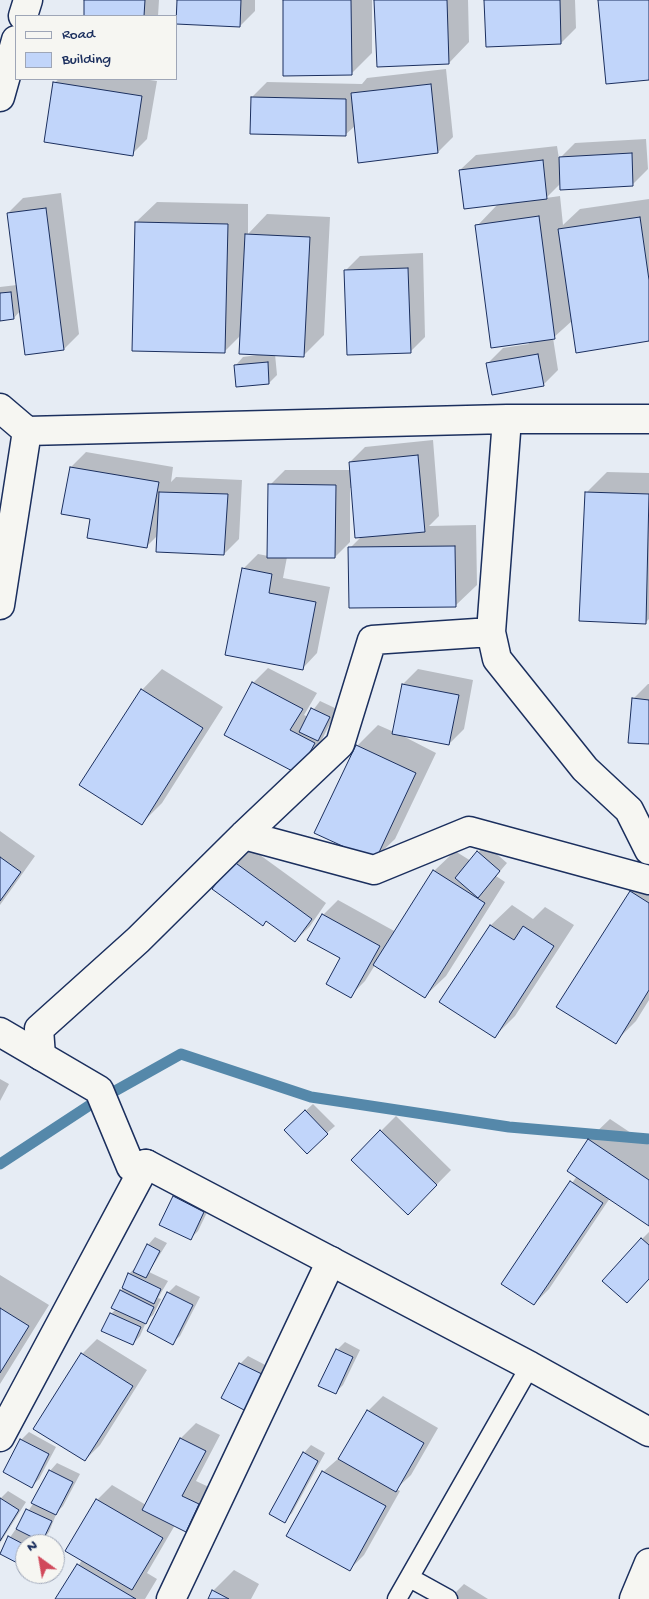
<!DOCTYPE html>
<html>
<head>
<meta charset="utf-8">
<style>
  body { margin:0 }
  #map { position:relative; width:649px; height:1599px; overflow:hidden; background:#e6ecf4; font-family:"Gochi Hand",sans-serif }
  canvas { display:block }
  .legend { position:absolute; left:15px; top:15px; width:162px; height:65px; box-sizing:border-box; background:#f6f6f2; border:1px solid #9ea6b7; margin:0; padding:6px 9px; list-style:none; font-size:15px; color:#1b2f5e }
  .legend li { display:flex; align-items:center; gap:10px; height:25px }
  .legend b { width:25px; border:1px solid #9ea6b7 }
  .north { position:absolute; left:15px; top:1534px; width:50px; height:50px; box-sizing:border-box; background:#f6f6f2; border:1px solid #9ea6b7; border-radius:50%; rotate:328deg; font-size:14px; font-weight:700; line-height:20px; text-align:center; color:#1b2f5e }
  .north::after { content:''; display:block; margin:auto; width:18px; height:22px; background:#d1495b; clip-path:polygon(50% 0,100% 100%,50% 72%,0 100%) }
</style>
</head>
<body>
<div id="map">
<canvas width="649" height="1599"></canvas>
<ul class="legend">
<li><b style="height:6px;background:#f6f6f2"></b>Road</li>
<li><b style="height:14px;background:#c1d5fa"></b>Building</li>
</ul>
<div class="north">N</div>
</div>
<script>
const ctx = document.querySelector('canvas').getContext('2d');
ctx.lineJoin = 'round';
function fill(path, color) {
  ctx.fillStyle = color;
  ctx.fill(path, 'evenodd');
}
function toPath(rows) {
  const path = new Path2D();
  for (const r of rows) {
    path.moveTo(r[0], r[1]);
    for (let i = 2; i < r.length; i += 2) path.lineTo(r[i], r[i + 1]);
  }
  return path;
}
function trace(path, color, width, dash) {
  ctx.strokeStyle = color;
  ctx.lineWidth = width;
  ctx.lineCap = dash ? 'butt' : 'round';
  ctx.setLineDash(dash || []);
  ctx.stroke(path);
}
fill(toPath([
  [85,0,159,0,158,16,85,16],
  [178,0,255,0,255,11,240,26],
  [284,0,372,0,372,53,351,74],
  [376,0,468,0,469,42,449,63],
  [486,0,575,0,576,28,561,43],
  [446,69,453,137,438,152,356,125,345,135,252,97,267,82,362,84,367,78],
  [59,79,143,79,157,81,147,139,132,154,54,83],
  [646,139,648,169,633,184,561,183,546,198,560,196,563,225,580,209,649,199,649,340,573,320,553,338,558,370,543,385,488,363,503,348,529,344,477,226,498,204,460,170,476,155,557,146,559,159,575,143],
  [61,193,79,334,64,349,20,311,14,318,0,319,0,287,17,285,8,213,23,198],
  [157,202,248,204,248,234,267,214,330,217,324,335,304,355,275,354,277,375,269,383,236,365,243,357,264,354,242,334,224,352,136,222],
  [423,253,425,337,410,352,345,271,360,256],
  [433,440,439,516,429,526,476,525,477,585,456,605,350,548,361,537,352,488,350,488,350,542,335,557,287,557,283,578,330,587,317,653,302,669,243,569,258,554,268,556,270,485,285,470,351,470,350,462,365,447],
  [86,452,173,467,171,482,176,477,242,480,239,539,224,554,158,535,146,547,92,518,71,467],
  [607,472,649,473,649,619,645,623,587,492],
  [268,668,317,693,304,715,308,717,320,701,337,709,313,758,298,773,253,683],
  [162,669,223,707,162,803,142,823,142,690],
  [418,669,473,680,464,729,449,744,401,735,436,753,395,839,374,859,316,832,357,746,378,725,394,732,403,684],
  [648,684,649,684,649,743,633,699],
  [0,831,35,856,0,905],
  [485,844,507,863,496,876,505,882,446,976,425,996,375,965,365,981,350,996,342,958,323,915,338,900,396,932,434,871,455,851,471,861],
  [249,847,326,903,310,926,295,941,234,862],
  [649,873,649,1000,636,1021,615,1042,631,892],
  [512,905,533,919,545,907,574,925,515,1016,495,1036,441,1002,491,925],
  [0,1079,9,1084,0,1101],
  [313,1104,335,1126,327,1133,285,1130],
  [396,1116,451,1170,408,1214,352,1160],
  [610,1119,649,1145,649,1225,610,1198,549,1289,534,1304,503,1283,577,1176,568,1170,589,1139],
  [181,1189,211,1204,198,1231,191,1238,174,1197],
  [649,1232,649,1278,642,1239],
  [155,1237,167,1243,149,1272,168,1281,158,1298,161,1299,153,1315,147,1320,140,1336,133,1344,111,1314,116,1309,121,1291,129,1274,137,1266,148,1245],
  [0,1275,49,1305,0,1384],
  [176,1285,200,1297,180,1336,172,1343,168,1293],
  [97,1339,147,1370,100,1445,85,1460,82,1354],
  [345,1342,360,1350,343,1385,335,1393,337,1350],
  [248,1356,271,1368,253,1401,240,1364],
  [383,1396,438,1428,411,1475,396,1489,400,1491,364,1555,349,1570,323,1472,339,1458,368,1411],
  [196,1423,220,1435,196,1481,213,1489,201,1515,186,1530,175,1525,147,1573,157,1579,145,1599,57,1599,82,1560,97,1500,112,1485,146,1505,181,1438],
  [29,1432,56,1447,39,1479,32,1486,21,1440],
  [311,1445,325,1453,292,1513,284,1521,304,1453],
  [57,1463,80,1474,63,1506,57,1512,49,1532,40,1544,25,1544,25,1565,0,1552,33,1504,50,1471],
  [8,1491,26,1502,0,1543,0,1499],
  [234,1570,259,1584,251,1599,209,1599,213,1591],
  [464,1584,488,1599,449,1599]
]), '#0003');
trace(toPath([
  [0,1164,90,1105,181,1054,311,1097,509,1127,649,1139]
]), '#58a', 11);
const building = toPath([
  [84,0,145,0,144,16,84,16,84,0],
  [177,0,241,0,240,27,176,24,177,0],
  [283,0,351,0,352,75,283,76,283,0],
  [374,0,447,0,449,64,377,67,374,0],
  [484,0,560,0,561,44,486,47,484,0],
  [598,0,649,0,649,80,606,84,598,0],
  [53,82,142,96,133,156,44,142,53,82],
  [431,84,438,153,358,163,351,93,431,84],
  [251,97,346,99,346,136,250,134,251,97],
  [632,153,633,186,560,190,559,157,632,153],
  [543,160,547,199,464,209,459,170,543,160],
  [46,208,64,350,25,355,7,213,46,208],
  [539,216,555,339,491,348,475,225,539,216],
  [640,217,649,280,649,341,576,353,558,229,640,217],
  [135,222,228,224,225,353,132,351,135,222],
  [245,234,310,237,304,357,239,354,245,234],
  [408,268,411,353,347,355,344,270,408,268],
  [11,292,14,319,0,321,0,293,11,292],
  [538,354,544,386,492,395,486,363,538,354],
  [268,362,269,384,236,387,234,365,268,362],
  [418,455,425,532,355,538,349,462,418,455],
  [70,467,159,482,147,548,87,538,90,519,61,514,70,467],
  [268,484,336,485,335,558,267,558,268,484],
  [159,492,228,494,224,555,156,552,159,492],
  [585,492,649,494,646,624,579,621,585,492],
  [455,546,456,607,349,608,348,547,455,546],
  [242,568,272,574,269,593,316,602,303,670,225,655,242,568],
  [252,682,303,709,290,730,315,743,298,774,224,735,252,682],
  [402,684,459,695,449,745,392,734,402,684],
  [141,689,203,728,142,825,79,785,141,689],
  [632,698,649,700,649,744,628,743,632,698],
  [311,708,330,717,318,741,299,732,311,708],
  [356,745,416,773,375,861,314,833,356,745],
  [477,851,500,871,478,898,455,878,477,851],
  [0,857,21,872,0,901,0,857],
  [233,861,312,919,295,942,266,921,263,926,212,889,233,861],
  [433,870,485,903,425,998,373,965,433,870],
  [630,891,649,903,649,990,616,1044,556,1007,630,891],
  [322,914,380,946,351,998,326,984,340,958,307,940,322,914],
  [490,925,514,940,523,926,554,946,495,1038,439,1002,490,925],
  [305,1110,328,1134,307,1154,284,1130,305,1110],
  [380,1130,437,1185,408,1215,351,1160,380,1130],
  [588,1139,649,1180,649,1226,567,1171,588,1139],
  [570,1181,603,1203,534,1305,501,1284,570,1181],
  [173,1196,204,1212,191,1240,159,1225,173,1196],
  [641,1238,649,1245,649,1279,627,1303,602,1281,641,1238],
  [147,1244,160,1251,146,1278,133,1272,147,1244],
  [128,1273,161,1289,154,1304,122,1288,128,1273],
  [120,1290,154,1307,146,1324,111,1308,120,1290],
  [167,1292,193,1305,173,1345,147,1331,167,1292],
  [0,1308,29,1326,0,1373,0,1308],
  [110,1313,141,1327,133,1345,101,1331,110,1313],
  [336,1349,353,1357,336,1394,318,1386,336,1349],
  [81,1353,133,1386,85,1461,33,1429,81,1353],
  [239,1363,264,1375,246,1411,221,1398,239,1363],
  [367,1410,424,1443,396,1492,338,1459,367,1410],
  [180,1438,206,1451,182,1496,199,1504,186,1532,142,1510,180,1438],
  [20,1439,49,1454,32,1488,3,1472,20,1439],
  [303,1452,318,1461,285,1523,269,1514,303,1452],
  [49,1470,73,1482,56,1515,31,1503,49,1470],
  [322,1471,386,1506,350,1571,286,1536,322,1471],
  [0,1498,19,1510,0,1541,0,1498],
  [96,1499,163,1538,132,1590,65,1551,96,1499],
  [26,1509,52,1521,42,1542,16,1529,26,1509],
  [8,1536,25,1545,25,1567,0,1554,8,1536],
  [77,1564,136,1599,55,1599,77,1564],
  [212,1590,229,1599,208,1599,212,1590]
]);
fill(building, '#c1d5fa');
trace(building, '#1b2f5e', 1);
const lane = toPath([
  [410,1578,448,1599],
  [397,1599,530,1366]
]);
const street = toPath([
  [23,16,28,0],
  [0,97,16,40],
  [0,408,27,431,507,419,649,419],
  [0,605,27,431],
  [491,632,497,659,585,769,629,810,649,850],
  [244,835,374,870,469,831,649,880],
  [41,1056,39,1029,138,940,244,835,340,744,372,640,491,632,507,419],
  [0,1437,146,1164],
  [171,1599,331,1261],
  [634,1599,649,1563]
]);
const primary = toPath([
  [0,1032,99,1090,131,1167,146,1164,530,1366,649,1432]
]);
trace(lane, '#1b2f5e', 21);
trace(street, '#1b2f5e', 31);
trace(primary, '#1b2f5e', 31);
trace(lane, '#f6f6f2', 18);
trace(street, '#f6f6f2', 28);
trace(primary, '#f6f6f2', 28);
</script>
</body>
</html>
